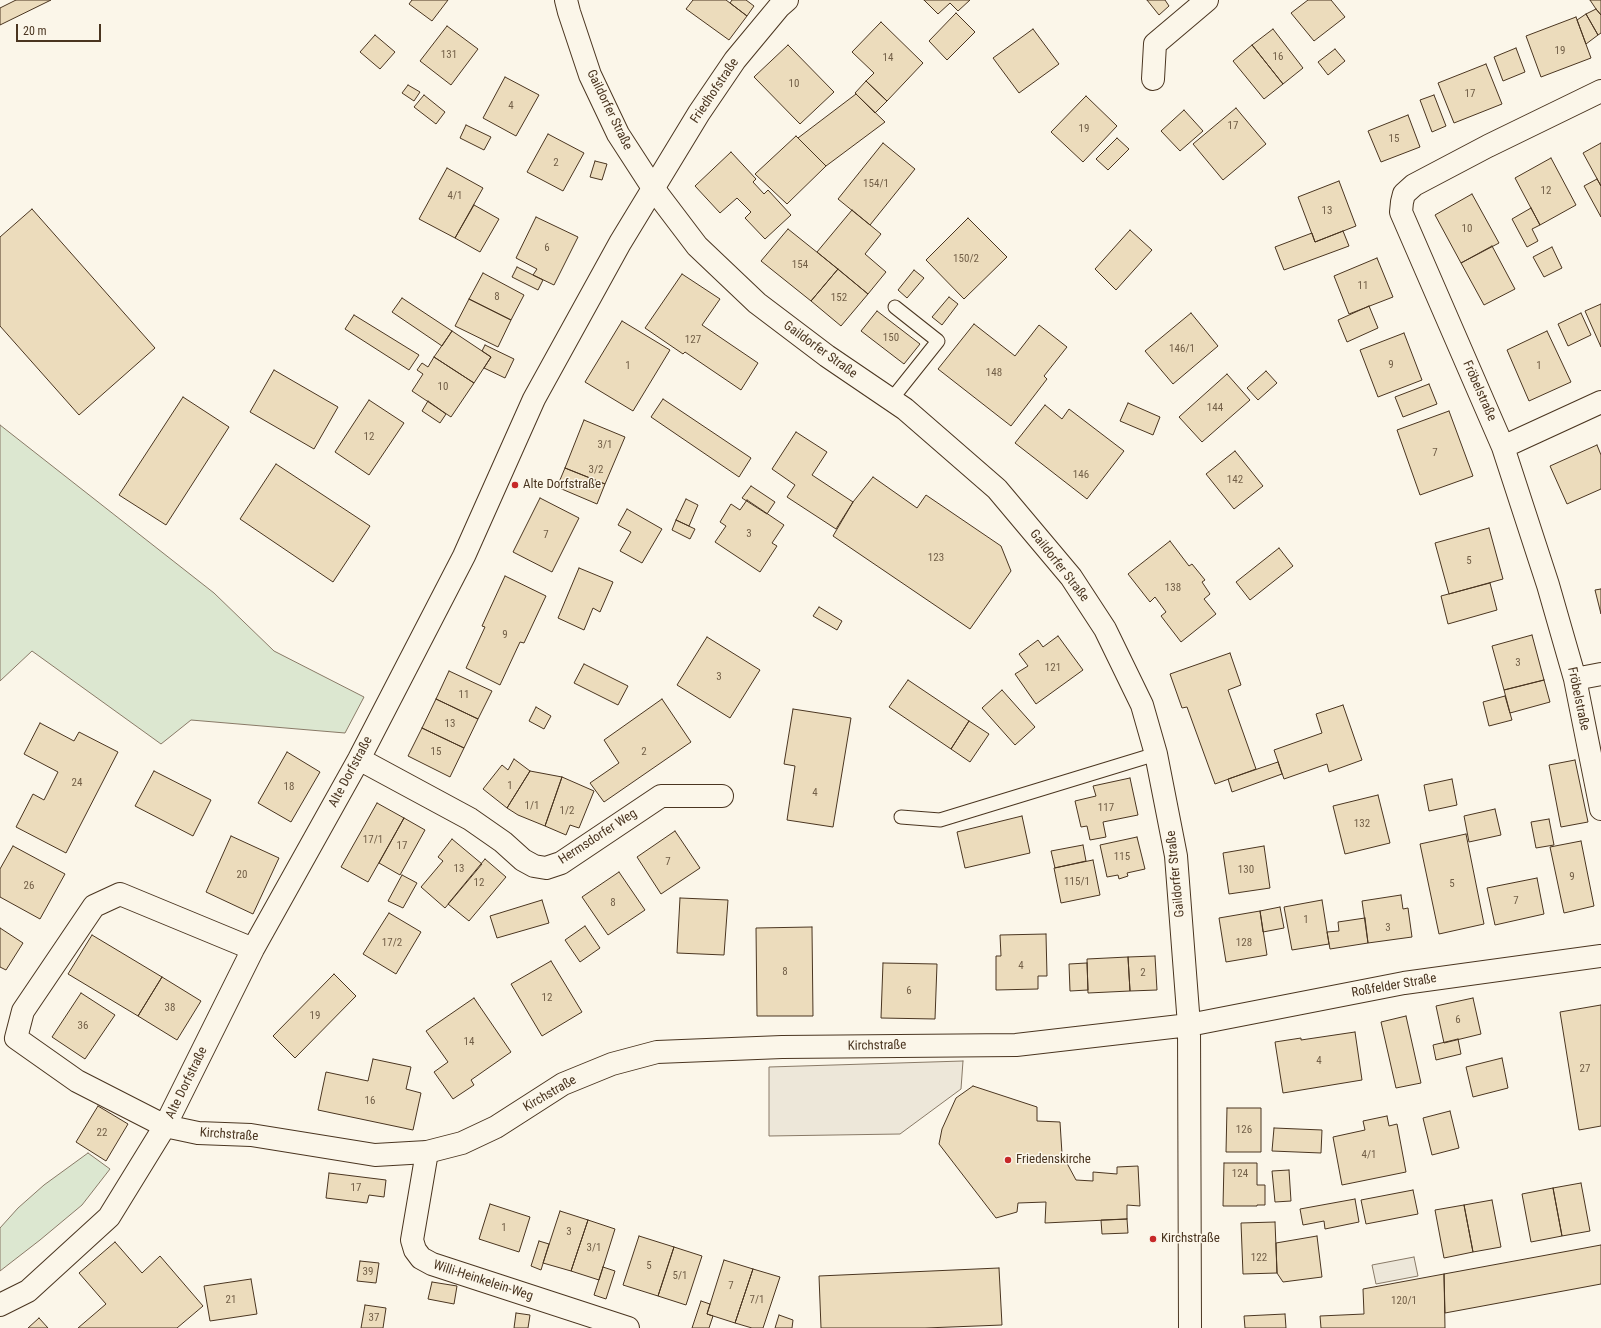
<!DOCTYPE html>
<html>
<head>
<meta charset="utf-8">
<style>
  body { margin:0 }
  #map { position:relative; width:1601px; height:1328px; overflow:hidden; background:#fbf6e9; font-family:"Roboto Condensed",sans-serif }
  canvas { display:block }
  .scale { position:absolute; left:16px; top:24px; width:85px; height:18px; box-sizing:border-box; border:2px solid #4a3520; border-top:0; padding-left:5px; font-size:12px; line-height:14px; white-space:nowrap; color:#4a3520; -webkit-text-stroke:3px #fbf6e9; paint-order:stroke }
</style>
</head>
<body>
<div id="map">
<canvas width="1601" height="1328"></canvas>
<div class="scale">20 m</div>
</div>
<script>
const ctx = document.querySelector('canvas').getContext('2d');
ctx.lineJoin = 'round';
function fill(path, color) {
  ctx.fillStyle = color;
  ctx.fill(path, 'evenodd');
}
function toPath(rows) {
  const path = new Path2D();
  for (const r of rows) {
    path.moveTo(r[0], r[1]);
    for (let i = 2; i < r.length; i += 2) path.lineTo(r[i], r[i + 1]);
  }
  return path;
}
function trace(path, color, width, dash) {
  ctx.strokeStyle = color;
  ctx.lineWidth = width;
  ctx.lineCap = dash ? 'butt' : 'round';
  ctx.setLineDash(dash || []);
  ctx.stroke(path);
}
function drawText(font, color, halo, rows, align = 'center') {
  ctx.font = font + ' "Roboto Condensed",sans-serif';
  ctx.lineWidth = 3;
  ctx.setLineDash([]);
  ctx.textBaseline = 'middle';
  ctx.strokeStyle = halo;
  ctx.fillStyle = color;
  for (const [text, x, y, turn = 0] of rows) {
    ctx.save();
    ctx.translate(x, y);
    ctx.rotate((+turn || 0) * Math.PI / 180);
    ctx.textAlign = isNaN(turn) ? turn : align;
    if (halo) ctx.strokeText(text, 0, 0);
    ctx.fillText(text, 0, 0);
    ctx.restore();
  }
}
const green = toPath([
  [0,425,214,593,274,651,364,697,345,733,191,720,161,744,32,651,0,681,0,425],
  [88,1153,110,1169,82,1205,40,1240,0,1271,0,1228,18,1208,44,1185,88,1153]
]);
fill(green, '#dce7d0');
trace(green, '#887966', 1);
const parking = toPath([
  [963,1061,961,1089,900,1134,769,1136,769,1067,963,1061],
  [1414,1257,1418,1276,1376,1284,1372,1265,1414,1257]
]);
fill(parking, '#ede7d9');
trace(parking, '#887966', 1);
const building = toPath([
  [16,0,51,0,0,25,0,8,16,0],
  [412,0,448,0,432,21,409,4,412,0],
  [693,0,726,0,747,16,729,40,686,9,693,0],
  [732,0,746,0,754,6,747,16,730,3,732,0],
  [924,0,970,0,958,11,950,3,938,14,924,0],
  [1147,0,1165,0,1169,6,1159,15,1147,0],
  [1308,0,1331,0,1345,17,1314,41,1291,13,1308,0],
  [1590,0,1601,0,1601,15,1596,9,1590,0],
  [1596,9,1601,15,1601,33,1598,35,1586,14,1596,9],
  [956,13,975,32,947,60,929,41,956,13],
  [1586,14,1598,35,1586,44,1577,20,1586,14],
  [1576,17,1591,58,1541,77,1526,36,1576,17],
  [881,22,923,63,887,101,866,81,874,73,852,52,881,22],
  [447,26,478,49,451,85,420,61,447,26],
  [1033,29,1059,64,1019,93,993,58,1033,29],
  [1273,29,1303,68,1283,84,1252,45,1273,29],
  [375,35,395,52,380,69,360,52,375,35],
  [788,45,834,92,800,124,754,77,788,45],
  [1252,45,1283,84,1264,99,1233,61,1252,45],
  [1516,48,1525,72,1503,81,1494,57,1516,48],
  [1335,49,1345,61,1328,75,1318,62,1335,49],
  [1486,64,1502,104,1454,123,1438,83,1486,64],
  [505,77,539,95,516,136,483,118,505,77],
  [866,81,887,101,875,113,855,93,866,81],
  [408,85,420,92,414,101,402,93,408,85],
  [856,94,885,122,826,166,798,138,856,94],
  [424,95,445,112,436,124,414,107,424,95],
  [1434,95,1446,126,1432,132,1420,100,1434,95],
  [1086,96,1117,126,1083,162,1051,132,1086,96],
  [1236,108,1266,144,1223,180,1193,144,1236,108],
  [1184,110,1203,131,1180,151,1161,131,1184,110],
  [1408,115,1420,147,1381,162,1368,131,1408,115],
  [466,125,491,137,484,150,460,138,466,125],
  [548,134,584,153,563,191,527,172,548,134],
  [796,136,826,166,787,204,755,174,796,136],
  [1117,138,1129,149,1108,170,1096,159,1117,138],
  [883,143,915,169,870,225,838,199,883,143],
  [1601,143,1601,186,1583,153,1601,143],
  [731,152,756,179,753,182,764,194,768,190,791,215,765,239,745,218,751,212,737,198,720,213,695,186,731,152],
  [1551,158,1576,205,1540,225,1515,178,1551,158],
  [595,161,607,164,602,180,590,177,595,161],
  [447,168,483,188,455,238,419,219,447,168],
  [1597,179,1601,186,1601,217,1584,186,1597,179],
  [1339,181,1356,226,1315,242,1298,197,1339,181],
  [1472,194,1499,243,1461,263,1435,215,1472,194],
  [474,205,499,219,480,252,455,238,474,205],
  [1531,208,1540,225,1532,229,1538,241,1527,247,1512,219,1531,208],
  [32,209,155,348,79,415,0,326,0,237,32,209],
  [852,210,881,234,865,254,886,272,868,294,817,252,852,210],
  [536,217,578,237,554,285,533,275,537,269,516,258,536,217],
  [968,218,1007,257,964,299,926,260,968,218],
  [788,229,838,269,811,301,761,261,788,229],
  [1130,230,1152,250,1116,290,1095,269,1130,230],
  [1343,231,1349,246,1284,270,1275,247,1312,233,1315,242,1343,231],
  [1492,246,1515,289,1484,305,1461,263,1492,246],
  [1552,247,1562,268,1544,277,1533,257,1552,247],
  [1377,258,1393,297,1349,314,1334,276,1377,258],
  [517,267,543,280,538,290,512,277,517,267],
  [838,269,868,294,841,326,811,301,838,269],
  [914,270,924,278,907,298,898,290,914,270],
  [483,273,524,295,511,320,469,299,483,273],
  [682,274,720,299,702,325,758,363,741,390,685,352,683,354,645,328,682,274],
  [949,297,958,304,942,325,932,317,949,297],
  [402,298,452,331,442,346,392,312,402,298],
  [469,299,511,320,498,347,455,326,469,299],
  [1601,304,1601,347,1585,311,1601,304],
  [1369,306,1378,328,1347,342,1338,320,1369,306],
  [877,311,920,344,904,364,861,331,877,311],
  [1191,313,1218,346,1173,384,1145,351,1191,313],
  [1581,313,1591,335,1568,346,1558,324,1581,313],
  [354,315,419,355,409,370,345,329,354,315],
  [622,321,670,350,633,411,585,382,622,321],
  [974,324,1015,356,1039,325,1067,347,1044,376,1047,379,1011,426,938,369,974,324],
  [452,331,491,357,474,383,434,357,452,331],
  [1547,331,1571,382,1529,401,1507,350,1547,331],
  [1404,333,1422,380,1378,397,1360,350,1404,333],
  [485,345,514,359,505,378,484,368,491,357,482,351,485,345],
  [434,357,474,383,451,417,412,391,423,374,417,370,422,363,428,367,434,357],
  [274,370,338,407,314,449,250,412,274,370],
  [1266,371,1277,383,1258,400,1247,388,1266,371],
  [1227,374,1250,400,1202,442,1179,417,1227,374],
  [1429,384,1437,404,1403,417,1395,397,1429,384],
  [183,397,229,427,166,525,119,495,183,397],
  [663,399,751,458,739,477,651,417,663,399],
  [369,400,404,423,369,475,335,452,369,400],
  [428,401,446,414,440,423,422,411,428,401],
  [1128,403,1160,417,1153,435,1120,421,1128,403],
  [1045,405,1062,419,1069,409,1124,451,1087,499,1015,443,1045,405],
  [1449,411,1473,476,1420,495,1397,430,1449,411],
  [584,420,625,437,605,484,565,468,584,420],
  [796,432,827,452,812,475,853,502,836,529,787,497,795,485,772,469,796,432],
  [1597,445,1601,455,1601,489,1567,504,1550,466,1597,445],
  [1235,451,1263,486,1234,509,1206,474,1235,451],
  [276,464,370,526,333,582,240,519,276,464],
  [565,468,605,484,597,504,557,487,565,468],
  [873,477,917,508,926,495,1001,546,1011,571,970,629,833,536,853,502,873,477],
  [751,486,775,502,767,514,742,498,751,486],
  [540,498,579,518,552,572,513,552,540,498],
  [686,499,698,505,689,526,676,520,686,499],
  [747,500,784,525,772,543,777,546,760,572,715,542,726,526,720,522,731,504,740,510,747,500],
  [627,509,662,529,642,563,620,551,631,532,618,525,627,509],
  [676,520,695,529,690,539,672,530,676,520],
  [1489,528,1503,579,1449,594,1435,543,1489,528],
  [1170,541,1189,566,1192,564,1205,580,1202,582,1210,594,1204,599,1216,614,1181,642,1161,616,1166,612,1155,597,1150,602,1128,574,1170,541],
  [1279,548,1293,566,1250,600,1236,582,1279,548],
  [579,568,613,582,600,612,593,608,584,630,558,618,579,568],
  [505,576,546,596,524,643,520,642,500,685,466,668,485,627,482,626,505,576],
  [1490,583,1497,610,1448,624,1441,596,1490,583],
  [1601,589,1601,614,1595,590,1601,589],
  [819,607,842,621,837,630,813,616,819,607],
  [1532,635,1544,680,1504,690,1492,646,1532,635],
  [1058,636,1083,670,1036,704,1015,674,1028,666,1019,654,1038,640,1043,647,1058,636],
  [707,637,760,670,730,718,677,685,707,637],
  [1230,653,1241,685,1228,690,1256,769,1215,784,1187,707,1182,708,1170,674,1230,653],
  [584,664,628,686,618,705,574,683,584,664],
  [449,671,492,691,478,719,436,699,449,671],
  [908,680,969,721,951,749,889,707,908,680],
  [1544,680,1550,702,1510,713,1504,690,1544,680],
  [1002,690,1035,727,1015,745,982,708,1002,690],
  [1505,696,1512,720,1489,726,1483,702,1505,696],
  [436,699,478,719,464,748,422,728,436,699],
  [662,699,691,742,604,802,590,783,619,763,604,740,662,699],
  [1343,705,1362,760,1329,772,1327,764,1284,779,1274,750,1322,733,1316,714,1343,705],
  [536,707,551,716,544,729,529,721,536,707],
  [793,709,851,718,833,827,787,820,795,766,784,764,793,709],
  [969,721,989,734,970,762,951,749,969,721],
  [40,723,74,741,79,732,118,752,66,853,16,827,33,794,44,800,58,772,24,754,40,723],
  [422,728,464,748,450,777,408,756,422,728],
  [287,752,320,772,291,822,258,803,287,752],
  [514,759,530,771,507,808,483,789,502,765,508,770,514,759],
  [1575,760,1588,822,1561,827,1549,765,1575,760],
  [1278,762,1282,774,1232,792,1228,779,1278,762],
  [154,771,211,800,193,836,135,806,154,771],
  [530,771,562,777,545,826,518,815,507,808,530,771],
  [562,777,594,791,579,828,570,825,566,835,545,826,562,777],
  [1130,778,1138,815,1103,822,1106,837,1090,840,1087,826,1081,827,1075,801,1096,796,1093,786,1130,778],
  [1452,779,1457,805,1429,811,1424,785,1452,779],
  [1378,795,1390,843,1345,854,1333,806,1378,795],
  [377,803,404,818,368,882,341,867,377,803],
  [1495,809,1501,835,1469,842,1464,816,1495,809],
  [1022,816,1030,853,965,868,957,832,1022,816],
  [404,818,425,830,400,875,379,863,404,818],
  [1549,819,1554,845,1536,848,1531,822,1549,819],
  [675,831,700,868,661,894,637,857,675,831],
  [1466,834,1484,924,1439,934,1420,844,1466,834],
  [231,836,279,858,253,914,206,892,231,836],
  [1137,837,1145,869,1127,873,1128,876,1119,879,1118,875,1107,877,1100,845,1137,837],
  [452,839,482,864,445,908,421,887,443,861,438,857,452,839],
  [1581,841,1594,906,1564,913,1550,847,1581,841],
  [1083,845,1086,861,1055,868,1051,851,1083,845],
  [13,846,65,874,40,919,0,897,0,869,13,846],
  [1264,846,1270,888,1229,894,1223,853,1264,846],
  [485,859,506,877,469,921,448,904,485,859],
  [1093,860,1100,895,1061,903,1054,868,1093,860],
  [619,872,645,910,608,935,582,897,619,872],
  [402,875,417,883,403,908,388,901,402,875],
  [1537,878,1544,914,1495,925,1487,888,1537,878],
  [1401,895,1403,909,1408,908,1412,937,1368,943,1362,901,1401,895],
  [680,898,728,900,724,955,677,953,680,898],
  [542,900,549,923,497,938,490,916,542,900],
  [1322,900,1329,944,1292,950,1284,907,1322,900],
  [1280,907,1284,928,1263,932,1260,911,1280,907],
  [1260,911,1267,955,1226,962,1219,918,1260,911],
  [389,913,421,932,396,974,363,954,389,913],
  [1365,918,1368,943,1330,949,1327,932,1339,931,1338,922,1365,918],
  [585,926,600,948,580,962,565,940,585,926],
  [812,927,813,1016,757,1016,756,928,812,927],
  [0,928,23,943,6,970,0,967,0,928],
  [1046,934,1047,976,1038,976,1038,989,996,990,996,956,1001,956,1000,935,1046,934],
  [92,935,162,977,138,1016,68,974,92,935],
  [1155,956,1157,990,1130,991,1128,957,1155,956],
  [1128,957,1130,991,1088,993,1087,959,1128,957],
  [551,961,582,1012,542,1036,511,984,551,961],
  [883,963,937,964,935,1019,881,1018,883,963],
  [1087,963,1088,990,1070,991,1069,964,1087,963],
  [334,974,356,996,295,1058,273,1036,334,974],
  [162,977,201,1001,177,1040,138,1016,162,977],
  [81,993,115,1015,85,1059,52,1037,81,993],
  [474,998,511,1052,471,1080,474,1085,453,1099,434,1072,448,1062,426,1031,474,998],
  [1473,998,1481,1034,1444,1043,1436,1006,1473,998],
  [1601,1005,1601,1126,1579,1130,1560,1012,1601,1005],
  [1406,1016,1421,1083,1396,1088,1381,1022,1406,1016],
  [1355,1032,1362,1080,1283,1093,1275,1042,1301,1038,1301,1040,1355,1032],
  [1458,1039,1461,1054,1436,1060,1433,1045,1458,1039],
  [1502,1058,1508,1088,1473,1097,1466,1067,1502,1058],
  [373,1059,411,1067,406,1089,421,1093,413,1130,318,1110,326,1072,368,1081,373,1059],
  [973,1086,1037,1107,1037,1121,1060,1122,1062,1154,1076,1180,1093,1181,1093,1172,1117,1174,1117,1167,1138,1166,1140,1206,1127,1205,1127,1219,1045,1223,1046,1202,1018,1203,1017,1212,996,1218,939,1144,942,1129,956,1098,973,1086],
  [98,1106,128,1124,106,1161,76,1142,98,1106],
  [1227,1108,1261,1108,1261,1152,1226,1152,1227,1108],
  [1450,1111,1459,1148,1432,1155,1423,1118,1450,1111],
  [1387,1116,1389,1126,1397,1124,1406,1172,1342,1185,1333,1137,1365,1130,1363,1121,1387,1116],
  [1274,1128,1322,1130,1321,1153,1272,1151,1274,1128],
  [1224,1163,1257,1163,1257,1185,1265,1185,1265,1205,1257,1205,1257,1206,1223,1206,1224,1163],
  [1289,1170,1291,1201,1275,1202,1272,1171,1289,1170],
  [329,1173,386,1180,384,1197,369,1195,367,1203,326,1198,329,1173],
  [1581,1183,1590,1231,1562,1236,1553,1188,1581,1183],
  [1553,1188,1562,1236,1531,1242,1522,1194,1553,1188],
  [1413,1190,1418,1214,1366,1224,1361,1200,1413,1190],
  [1355,1199,1359,1222,1325,1229,1324,1221,1303,1225,1300,1209,1355,1199],
  [1492,1200,1501,1247,1473,1252,1464,1205,1492,1200],
  [490,1204,530,1217,519,1252,479,1239,490,1204],
  [1464,1205,1473,1252,1444,1258,1435,1210,1464,1205],
  [560,1211,588,1220,571,1271,543,1263,560,1211],
  [1127,1219,1128,1233,1102,1234,1101,1220,1127,1219],
  [588,1220,615,1229,599,1280,571,1271,588,1220],
  [1275,1222,1277,1273,1243,1274,1241,1223,1275,1222],
  [639,1236,674,1247,658,1296,623,1285,639,1236],
  [1317,1236,1322,1277,1283,1282,1277,1273,1276,1243,1317,1236],
  [539,1241,549,1244,541,1270,531,1266,539,1241],
  [115,1242,142,1273,160,1256,203,1306,177,1328,78,1328,106,1304,79,1273,115,1242],
  [1601,1245,1601,1284,1445,1313,1444,1274,1601,1245],
  [674,1247,702,1256,686,1305,658,1296,674,1247],
  [724,1260,753,1269,735,1323,707,1314,724,1260],
  [360,1261,379,1263,376,1283,357,1281,360,1261],
  [603,1267,615,1271,606,1299,594,1295,603,1267],
  [999,1268,1002,1325,925,1328,821,1328,819,1276,999,1268],
  [753,1269,780,1277,763,1328,752,1328,735,1323,753,1269],
  [1444,1274,1445,1328,1321,1328,1320,1316,1364,1314,1363,1289,1444,1274],
  [251,1279,257,1314,210,1321,204,1286,251,1279],
  [432,1282,457,1286,454,1304,428,1299,432,1282],
  [701,1301,710,1304,707,1314,713,1316,709,1328,692,1328,701,1301],
  [365,1305,386,1308,383,1328,361,1328,365,1305],
  [516,1313,530,1315,528,1328,514,1328,516,1313],
  [1285,1314,1286,1328,1245,1328,1244,1316,1285,1314],
  [779,1315,793,1320,792,1328,775,1328,779,1315],
  [39,1318,48,1328,28,1328,39,1318]
]);
fill(building, '#ecdcbc');
trace(building, '#4a3520', 1);
const lane = toPath([
  [891,400,938,341,895,307],
  [901,817,940,820,1156,754]
]);
const street = toPath([
  [1153,79,1155,44,1207,0],
  [1601,91,1488,146,1414,185,1404,194,1402,202,1401,212,1503,447,1548,585,1575,679,1601,809],
  [1503,447,1601,402],
  [1575,679,1601,674],
  [359,759,470,819,503,842,523,860,534,866,546,868,561,863,661,796,722,796],
  [253,949,120,894,94,906,23,1011,16,1038,77,1081,165,1126,253,949,359,759,464,556,534,399,620,243,699,113,735,60,779,7,787,0],
  [427,1152,412,1240,415,1250,421,1258,432,1264,628,1328]
]);
const secondary = toPath([
  [566,0,569,12,590,75,618,134,653,188,697,246,757,303,827,356,905,409,997,489,1071,577,1105,629,1142,705,1156,754,1176,856,1189,1025,1190,1328],
  [0,1305,28,1291,109,1217,165,1126,198,1133,251,1135,375,1155,427,1152,462,1143,496,1127,563,1084,612,1064,657,1052,782,1047,1016,1045,1189,1025,1404,983,1601,956]
]);
trace(lane, '#4a3520', 15);
trace(street, '#4a3520', 24);
trace(secondary, '#4a3520', 24);
trace(lane, '#fbf6e9', 13);
trace(street, '#fbf6e9', 22);
trace(secondary, '#fbf6e9', 22);
for (const [x, y, r, color] of [
  [515,485,4,"#c62828"],
  [1008,1160,4,"#c62828"],
  [1153,1239,4,"#c62828"]
]) {
  const dot = new Path2D();
  dot.arc(x, y, r, 0, 2 * Math.PI);
  ctx.fillStyle = color;
  ctx.fill(dot);
  trace(dot, '#fbf6e9', 1.5);
}
drawText('11px', '#725f47', null, [
  ["19",1560,51],
  ["131",449,55],
  ["16",1278,57],
  ["14",888,58],
  ["10",794,84],
  ["17",1470,94],
  ["4",511,106],
  ["17",1233,126],
  ["19",1084,129],
  ["15",1394,139],
  ["2",556,163],
  ["154/1",876,184],
  ["12",1546,191],
  ["4/1",455,196],
  ["13",1327,211],
  ["10",1467,229],
  ["6",547,248],
  ["150/2",966,259],
  ["154",800,265],
  ["11",1363,286],
  ["8",497,297],
  ["152",839,298],
  ["150",891,338],
  ["127",693,340],
  ["146/1",1182,349],
  ["9",1391,365],
  ["1",628,366],
  ["1",1539,366],
  ["148",994,373],
  ["10",443,387],
  ["144",1215,408],
  ["12",369,437],
  ["3/1",605,445],
  ["7",1435,453],
  ["3/2",596,470],
  ["146",1081,475],
  ["142",1235,480],
  ["3",749,534],
  ["7",546,535],
  ["123",936,558],
  ["5",1469,561],
  ["138",1173,588],
  ["9",505,635],
  ["3",1518,663],
  ["121",1053,668],
  ["3",719,677],
  ["11",464,695],
  ["13",450,724],
  ["15",436,752],
  ["2",644,752],
  ["24",77,783],
  ["1",510,786],
  ["18",289,787],
  ["4",815,793],
  ["1/1",532,806],
  ["117",1106,808],
  ["1/2",567,811],
  ["132",1362,824],
  ["17/1",373,840],
  ["17",402,846],
  ["115",1122,857],
  ["7",668,862],
  ["13",459,869],
  ["130",1246,870],
  ["20",242,875],
  ["9",1572,877],
  ["115/1",1077,882],
  ["12",479,883],
  ["5",1452,884],
  ["26",29,886],
  ["7",1516,901],
  ["8",613,903],
  ["1",1306,920],
  ["3",1388,928],
  ["17/2",392,943],
  ["128",1244,943],
  ["4",1021,966],
  ["8",785,972],
  ["2",1143,973],
  ["6",909,991],
  ["12",547,998],
  ["38",170,1008],
  ["19",315,1016],
  ["6",1458,1020],
  ["36",83,1026],
  ["14",469,1042],
  ["4",1319,1061],
  ["27",1585,1069],
  ["16",370,1101],
  ["126",1244,1130],
  ["22",102,1133],
  ["4/1",1369,1155],
  ["124",1240,1174],
  ["17",356,1188],
  ["1",504,1228],
  ["3",569,1232],
  ["3/1",594,1248],
  ["122",1259,1258],
  ["5",649,1266],
  ["39",368,1272],
  ["5/1",680,1276],
  ["7",731,1286],
  ["21",231,1300],
  ["7/1",757,1300],
  ["120/1",1404,1301],
  ["37",374,1318]
]);
drawText('13px', '#4a3520', '#fbf6e9', [
  ["Friedhofstraße",715,91,-56],
  ["Gaildorfer Straße",609,110,64],
  ["Gaildorfer Straße",820,350,36],
  ["Fröbelstraße",1479,391,66],
  ["Gaildorfer Straße",1059,566,52],
  ["Fröbelstraße",1578,699,78],
  ["Alte Dorfstraße",351,772,-62],
  ["Hermsdorfer Weg",598,837,-33],
  ["Gaildorfer Straße",1176,874,-96],
  ["Roßfelder Straße",1394,986,-10],
  ["Kirchstraße",877,1046,-1],
  ["Alte Dorfstraße",187,1083,-64],
  ["Kirchstraße",550,1094,-30],
  ["Kirchstraße",229,1135,4],
  ["Willi-Heinkelein-Weg",483,1281,18]
]);
drawText('13px', '#4a3520', '#fbf6e9', [
  ["Alte Dorfstraße",523,485],
  ["Friedenskirche",1016,1160],
  ["Kirchstraße",1161,1239]
], 'left');
</script>
</body>
</html>
